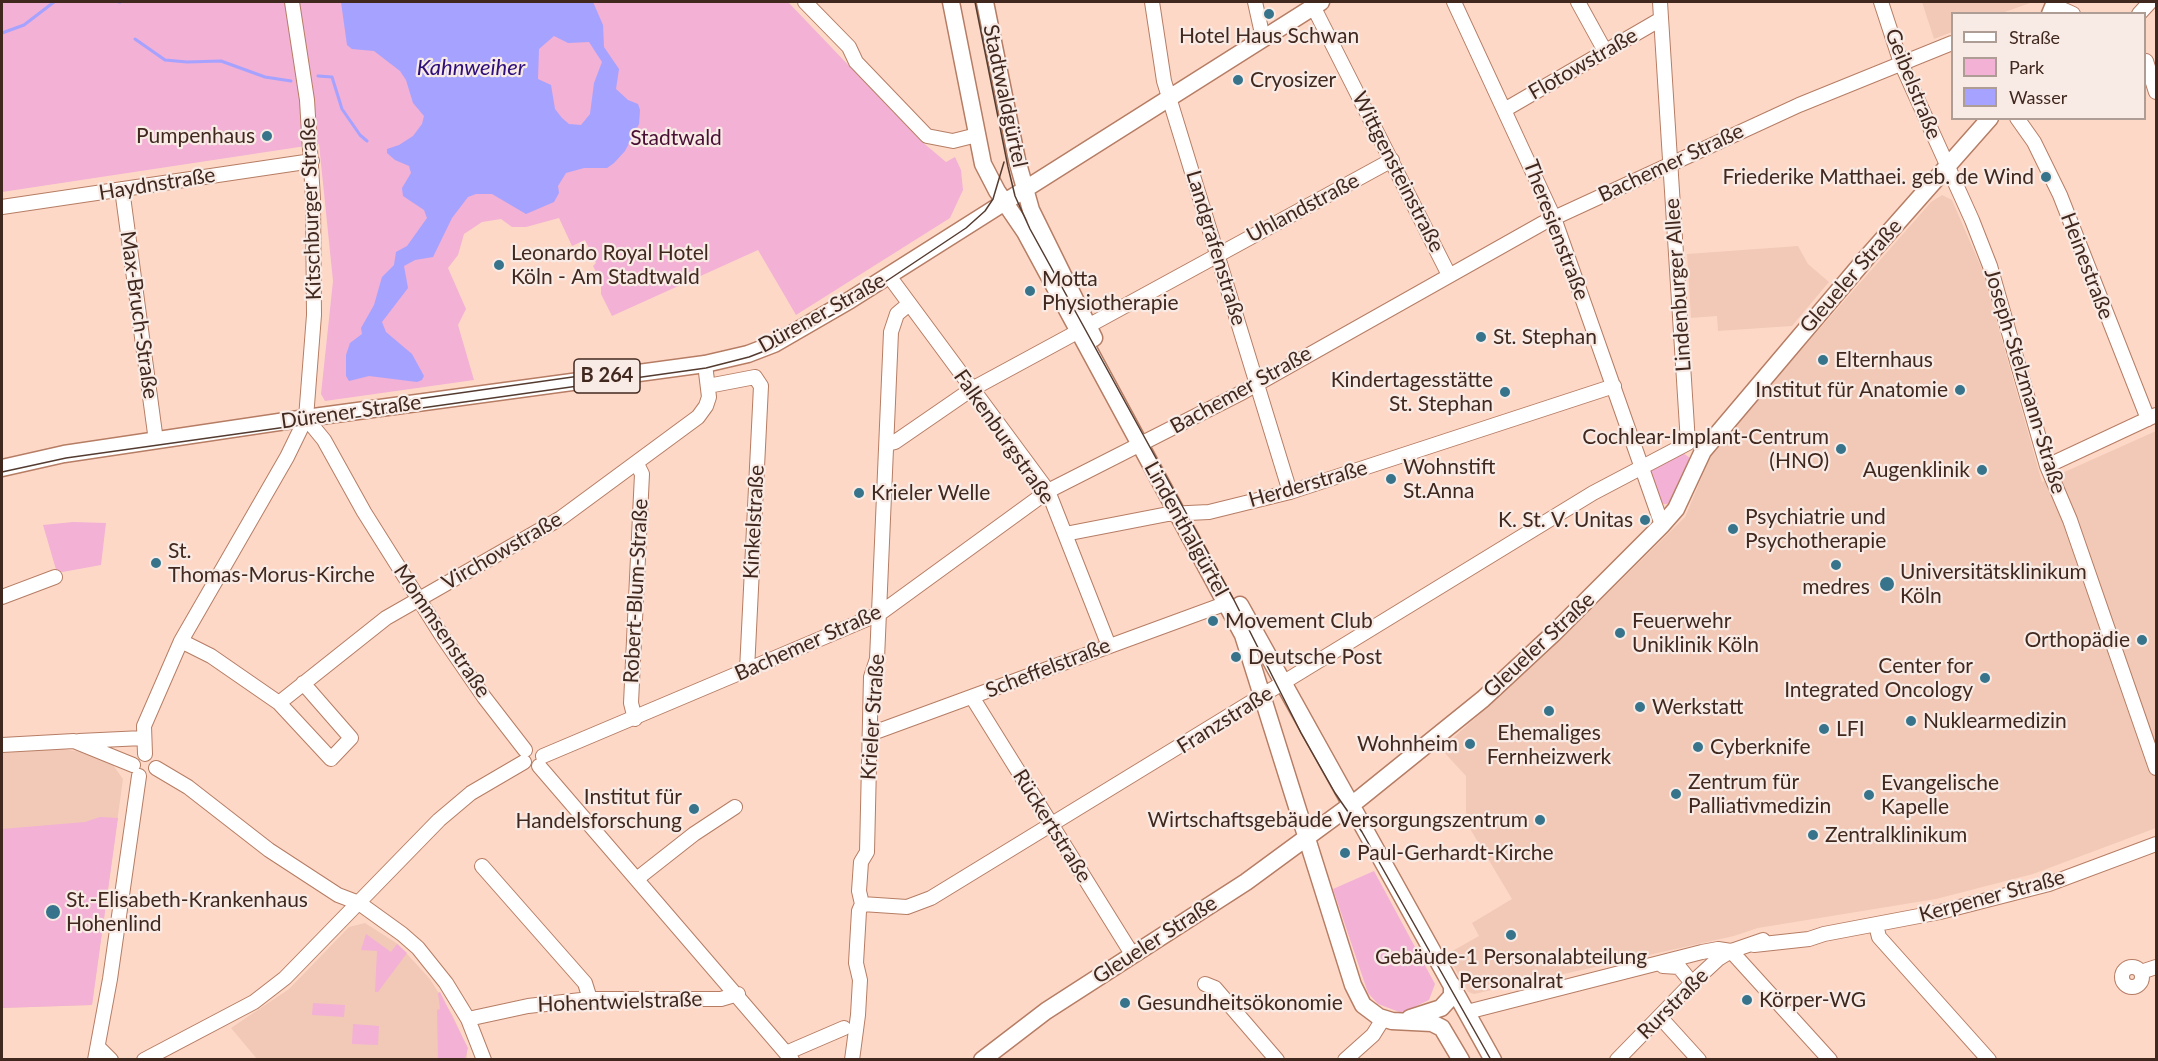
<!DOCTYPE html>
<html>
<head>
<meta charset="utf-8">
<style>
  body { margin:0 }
  #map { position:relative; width:2158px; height:1061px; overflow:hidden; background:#fed8c7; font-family:Lato,sans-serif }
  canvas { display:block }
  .frame { position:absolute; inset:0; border:3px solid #40281e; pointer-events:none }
  .legend { position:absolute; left:1951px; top:12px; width:195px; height:108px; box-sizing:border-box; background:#f8ebe5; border:2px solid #ae9d95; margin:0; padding:8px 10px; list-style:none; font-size:18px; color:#40281e }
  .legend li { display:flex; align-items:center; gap:12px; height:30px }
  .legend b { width:30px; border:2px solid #ae9d95 }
</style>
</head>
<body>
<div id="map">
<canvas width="2158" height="1061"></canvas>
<div class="frame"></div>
<ul class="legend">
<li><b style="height:8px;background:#fff"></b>Straße</li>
<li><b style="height:16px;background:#f2b1d5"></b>Park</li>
<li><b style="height:16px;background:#a6a2ff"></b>Wasser</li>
</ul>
</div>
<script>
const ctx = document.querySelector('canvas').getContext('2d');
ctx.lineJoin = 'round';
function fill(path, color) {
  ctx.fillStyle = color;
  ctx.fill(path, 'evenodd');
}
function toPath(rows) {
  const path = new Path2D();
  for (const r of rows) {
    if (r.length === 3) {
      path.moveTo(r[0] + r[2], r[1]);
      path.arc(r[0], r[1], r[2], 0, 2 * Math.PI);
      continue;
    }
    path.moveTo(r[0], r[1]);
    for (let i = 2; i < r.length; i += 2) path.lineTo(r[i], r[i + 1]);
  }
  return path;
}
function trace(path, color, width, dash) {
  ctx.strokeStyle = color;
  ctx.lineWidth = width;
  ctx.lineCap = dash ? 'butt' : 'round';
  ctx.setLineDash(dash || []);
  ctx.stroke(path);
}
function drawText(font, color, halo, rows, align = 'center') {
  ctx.font = font + ' Lato,sans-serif';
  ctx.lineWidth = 4.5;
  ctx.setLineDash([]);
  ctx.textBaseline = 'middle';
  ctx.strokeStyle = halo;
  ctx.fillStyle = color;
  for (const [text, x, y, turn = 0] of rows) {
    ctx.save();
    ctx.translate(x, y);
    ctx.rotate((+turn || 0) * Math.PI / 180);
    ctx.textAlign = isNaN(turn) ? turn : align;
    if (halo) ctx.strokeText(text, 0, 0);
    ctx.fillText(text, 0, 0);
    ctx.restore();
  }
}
fill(toPath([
  [1922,2,2033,2,2002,13,1952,14,1952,32,1934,39],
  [1942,195,1952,200,1982,269,2042,482,2156,431,2156,828,2033,874,1936,899,1758,928,1734,936,1474,994,1468,992,1447,954,1479,936,1472,923,1512,899,1466,822,1466,776,1441,749,1549,651,1685,517,1713,450,1931,202],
  [1798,246,1808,264,1829,282,1792,326,1718,331,1717,316,1691,318,1687,254],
  [62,749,82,752,113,765,123,779,92,1005,2,1008,2,753],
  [365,923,398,944,430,979,453,1016,467,1048,467,1057,465,1060,257,1059,231,1028,289,989,349,927]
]), '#f2c9b7');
fill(toPath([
  [2,2,788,2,920,140,946,162,955,157,961,170,963,190,950,218,796,315,758,250,612,316,601,294,601,282,593,266,596,263,585,240,572,246,559,218,526,227,512,227,501,219,482,222,464,234,458,255,448,268,466,309,458,325,474,380,325,401,321,394,333,281,319,144,2,192],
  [1683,453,1690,458,1669,504,1663,504,1650,471],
  [73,522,106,523,101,565,57,573,43,525],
  [100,817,118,818,92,1005,2,1008,2,829,85,822],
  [1374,871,1435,984,1429,1000,1402,1013,1378,1004,1368,993,1333,889],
  [366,934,391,952,397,944,407,953,378,992,375,992,377,951,361,950],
  [440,992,468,1048,465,1059,438,1059,437,1010,440,1009,438,993],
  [313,1003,345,1005,344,1017,312,1015],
  [353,1024,379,1026,378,1045,352,1044]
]), '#f2b1d5');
fill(toPath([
  [341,2,593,2,603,25,604,47,619,69,616,89,628,100,638,104,640,110,639,124,625,151,614,163,607,168,584,168,566,173,558,186,559,193,554,202,526,214,492,194,476,194,468,197,452,218,433,257,415,260,404,266,408,288,382,322,386,332,412,354,424,376,422,380,417,382,369,376,349,381,346,376,346,355,350,343,362,334,361,328,374,305,382,277,394,265,396,252,407,246,427,218,424,210,403,196,402,188,411,173,409,166,395,160,387,153,387,149,399,145,413,136,422,124,424,116,413,103,406,80,400,71,374,51,352,49,347,45],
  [554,36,568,43,589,42,602,62,594,83,590,114,581,125,569,124,562,118,555,109,551,85,538,79,539,49]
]), '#a6a2ff');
trace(toPath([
  [119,2,120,2],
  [2,33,24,25,54,2],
  [135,39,165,60,187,62,221,61,265,77,291,81],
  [318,76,332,77,342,109,360,135,367,141]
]), '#a6a2ff', 3);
const minor = toPath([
  [805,2,849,47,856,62,927,136,953,141,977,135],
  [1152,2,1164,81,1290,492],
  [1255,2,1263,38],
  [1454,2,1554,218,1662,525],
  [1578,2,1605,51],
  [1660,2,1688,443],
  [1881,2,1901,63,1972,220,1990,266,2047,466,2070,520,2156,768],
  [2053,5,2073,14],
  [1313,6,1449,275],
  [2139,14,2150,2],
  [2146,61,2156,92],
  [1506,109,1661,19],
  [2017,118,2034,142,2060,195,2148,419],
  [122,189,156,441],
  [2,207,312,161],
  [889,276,1048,491,1109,646],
  [1088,326,1392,160],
  [708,386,755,377,761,386,747,670],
  [306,418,324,440,364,512,442,636,484,697,525,750],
  [887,444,895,442,972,389,1079,331],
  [2047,466,2156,415],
  [1065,534,1168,514,1209,512,1290,492,1614,386],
  [2,597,55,577],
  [181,641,211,656,279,703,331,759,351,738,303,683],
  [972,697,1132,954],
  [279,703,386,618,561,518,698,417,706,406,709,397,705,364],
  [635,719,631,703,642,474,637,464],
  [870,734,1227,603],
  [79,741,143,738],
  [2,745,74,741,133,765],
  [145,754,144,726,181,641,287,457,306,418,314,315,313,199,307,100,292,2],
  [543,756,879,614,1048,491,1243,392,1543,223,1799,105,1952,43],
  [539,766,792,1060],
  [156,768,188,787,269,850,338,895,359,903,402,934,418,948,446,983,468,1019,484,1060],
  [482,866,585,983,590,999],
  [638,878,694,834,735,807],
  [862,904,907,907,931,898,1593,493,1688,443],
  [1876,925,1879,937,1989,1060],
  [1754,945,1809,939,1824,934,1940,912,2049,884,2156,844],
  [1731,951,1830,1060],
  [1663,966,1679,967,1692,983],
  [2132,977,10],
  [2141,972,2156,967],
  [1205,984,1215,988,1277,1060],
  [1467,1012,1702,952,1718,949,1731,951,1763,940],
  [1660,1017,1699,1060],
  [468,1019,528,1006,590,999,721,999,738,994],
  [99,1048,111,1060],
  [786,1053,844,1028],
  [95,1060,110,979,139,776],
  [144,1060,254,1002,285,978,439,820,471,793,524,762],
  [852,1060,858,1015,860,980,856,963,859,911,862,904,859,891,861,862,867,852,871,677,877,659,891,332,897,314,909,304],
  [1345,1060,1373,1035,1383,1019],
  [1617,1060,1692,983,1718,959,1731,951]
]);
const major = toPath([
  [951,2,983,164,997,191,1025,232,1243,635,1353,985,1363,1005,1379,1017,1392,1021,1432,1023,1442,1028,1461,1060],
  [985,2,1017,160,1031,210,1094,338],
  [2050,14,2055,2],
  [2,468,64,454,306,418,705,364,748,354,774,344,850,300,1321,2],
  [1240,605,1493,1060],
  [1410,1018,1441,1008,1452,996,1452,985],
  [982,1060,1046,1011,1246,882,1359,799,1483,699,1553,634,1662,525,1676,509,1703,451,1868,256,1990,118]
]);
trace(minor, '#b67d64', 16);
trace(major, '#b67d64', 19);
trace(minor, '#fff', 14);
trace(major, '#fff', 16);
trace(toPath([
  [975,2,1008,167,1015,196,1030,229,1234,600,1301,733,1335,793,1362,832,1491,1060],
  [396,402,622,370],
  [2,472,66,458,706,368,749,357,775,347,852,304,966,228,985,211,993,199,1004,162]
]), '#543b30', 1.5);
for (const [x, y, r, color] of [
  [1269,14,6,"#37748b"],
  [1238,80,6,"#37748b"],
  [267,136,6,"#37748b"],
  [2046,177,6,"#37748b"],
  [499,265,6,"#37748b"],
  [1030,291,6,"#37748b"],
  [1481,337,6,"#37748b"],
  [1823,360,6,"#37748b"],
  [1960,390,6,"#37748b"],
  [1505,392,6,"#37748b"],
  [1841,449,6,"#37748b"],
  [1982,470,6,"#37748b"],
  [1391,479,6,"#37748b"],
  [859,493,6,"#37748b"],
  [1645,520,6,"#37748b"],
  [1733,529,6,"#37748b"],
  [156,563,6,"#37748b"],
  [1836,565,6,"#37748b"],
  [1887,584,8,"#37748b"],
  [1213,621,6,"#37748b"],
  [1620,633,6,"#37748b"],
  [2142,640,6,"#37748b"],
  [1236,657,6,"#37748b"],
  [1985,678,6,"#37748b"],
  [1640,707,6,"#37748b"],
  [1549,711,6,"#37748b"],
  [1911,721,6,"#37748b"],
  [1824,729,6,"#37748b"],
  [1470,744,6,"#37748b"],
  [1698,747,6,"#37748b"],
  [1676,794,6,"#37748b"],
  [1869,795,6,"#37748b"],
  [694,809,6,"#37748b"],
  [1540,820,6,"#37748b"],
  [1813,835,6,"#37748b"],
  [1345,853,6,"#37748b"],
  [53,912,8,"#37748b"],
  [1511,935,6,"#37748b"],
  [1747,1000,6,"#37748b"],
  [1125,1003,6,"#37748b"]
]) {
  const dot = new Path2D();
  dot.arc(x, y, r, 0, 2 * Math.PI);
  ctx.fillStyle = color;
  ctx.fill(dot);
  trace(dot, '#f8ebe5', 2);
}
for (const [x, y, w] of [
  [607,376,66]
]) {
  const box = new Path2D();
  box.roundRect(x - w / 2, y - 17, w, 34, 4.5);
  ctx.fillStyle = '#f8ebe5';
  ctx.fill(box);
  trace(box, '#40281e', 1.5);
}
drawText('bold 20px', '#40281e', null, [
  ["B 264",607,376]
]);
drawText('21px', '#40281e', '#f8ebe5', [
  ["Hotel Haus Schwan",1269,36,"center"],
  ["Cryosizer",1250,80],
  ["Pumpenhaus",255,136,"right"],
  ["Friederike Matthaei. geb. de Wind",2034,177,"right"],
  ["Leonardo Royal Hotel",511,253],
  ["Köln - Am Stadtwald",511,277],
  ["Motta",1042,279],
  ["Physiotherapie",1042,303],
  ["St. Stephan",1493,337],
  ["Elternhaus",1835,360],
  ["Kindertagesstätte",1493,380,"right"],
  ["St. Stephan",1493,404,"right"],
  ["Institut für Anatomie",1948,390,"right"],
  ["Cochlear-Implant-Centrum",1829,437,"right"],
  ["(HNO)",1829,461,"right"],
  ["Wohnstift",1403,467],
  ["St.Anna",1403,491],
  ["Augenklinik",1970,470,"right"],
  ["Krieler Welle",871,493],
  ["Psychiatrie und",1745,517],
  ["Psychotherapie",1745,541],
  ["K. St. V. Unitas",1633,520,"right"],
  ["St.",168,551],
  ["Thomas-Morus-Kirche",168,575],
  ["Universitätsklinikum",1900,572],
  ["Köln",1900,596],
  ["medres",1836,587,"center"],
  ["Movement Club",1225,621],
  ["Feuerwehr",1632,621],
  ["Uniklinik Köln",1632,645],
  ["Orthopädie",2130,640,"right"],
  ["Deutsche Post",1248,657],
  ["Center for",1973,666,"right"],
  ["Integrated Oncology",1973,690,"right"],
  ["Werkstatt",1652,707],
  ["Nuklearmedizin",1923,721],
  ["LFI",1836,729],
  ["Ehemaliges",1549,733,"center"],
  ["Fernheizwerk",1549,757,"center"],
  ["Wohnheim",1458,744,"right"],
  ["Cyberknife",1710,747],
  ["Zentrum für",1688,782],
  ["Palliativmedizin",1688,806],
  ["Evangelische",1881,783],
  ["Kapelle",1881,807],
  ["Institut für",682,797,"right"],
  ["Handelsforschung",682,821,"right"],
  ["Wirtschaftsgebäude Versorgungszentrum",1528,820,"right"],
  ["Zentralklinikum",1825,835],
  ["Paul-Gerhardt-Kirche",1357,853],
  ["St.-Elisabeth-Krankenhaus",66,900],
  ["Hohenlind",66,924],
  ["Gebäude-1 Personalabteilung",1511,957,"center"],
  ["Personalrat",1511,981,"center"],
  ["Körper-WG",1759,1000],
  ["Gesundheitsökonomie",1137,1003]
], 'left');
drawText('21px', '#40281e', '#f8ebe5', [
  ["Flotowstraße",1583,64,-30],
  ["Geibelstraße",1913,84,68],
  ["Stadtwaldgürtel",1005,96,78],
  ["Bachemer Straße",1671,163,-25],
  ["Wittgensteinstraße",1398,172,63],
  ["Haydnstraße",157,184,-9],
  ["Uhlandstraße",1303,208,-28],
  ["Kitschburger Straße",311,209,-92],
  ["Theresienstraße",1556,230,69],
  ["Landgrafenstraße",1216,248,73],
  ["Heinestraße",2087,266,69],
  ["Gleueler Straße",1851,276,-49],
  ["Lindenburger Allee",1678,285,-94],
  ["Dürener Straße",822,313,-29],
  ["Max-Bruch-Straße",139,315,82],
  ["Joseph-Stelzmann-Straße",2025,381,73],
  ["Bachemer Straße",1241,390,-29],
  ["Dürener Straße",351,412,-8],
  ["Falkenburgstraße",1004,437,55],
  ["Herderstraße",1308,484,-16],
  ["Kinkelstraße",754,522,-87],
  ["Lindenthalgürtel",1186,529,61],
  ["Virchowstraße",502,551,-30],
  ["Robert-Blum-Straße",636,591,-87],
  ["Mommsenstraße",442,631,56],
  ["Bachemer Straße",808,643,-24],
  ["Gleueler Straße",1539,645,-43],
  ["Scheffelstraße",1048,668,-21],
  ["Krieler Straße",873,717,-86],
  ["Franzstraße",1225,720,-32],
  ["Rückertstraße",1052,826,58],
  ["Kerpener Straße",1992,896,-15],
  ["Gleueler Straße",1155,940,-33],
  ["Hohentwielstraße",620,1002,-2],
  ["Rurstraße",1673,1004,-45]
]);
drawText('21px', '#480e34', '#f8ebe5', [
  ["Stadtwald",676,138]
]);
drawText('italic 22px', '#2e0e7a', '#f8ebe5', [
  ["Kahnweiher",471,68]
]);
</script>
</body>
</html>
